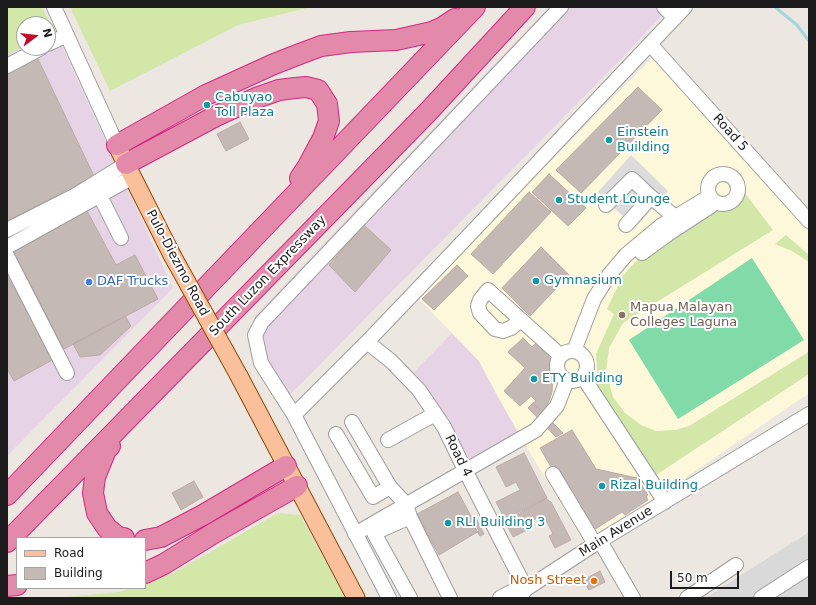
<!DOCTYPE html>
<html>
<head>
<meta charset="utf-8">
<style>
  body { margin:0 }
  #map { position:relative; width:816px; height:605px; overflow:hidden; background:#ede7e2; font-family:"DejaVu Sans",sans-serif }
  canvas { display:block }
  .frame { position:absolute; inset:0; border:8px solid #1c1c1c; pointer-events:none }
  .legend { position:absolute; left:16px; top:537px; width:130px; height:52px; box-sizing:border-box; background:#fff; border:1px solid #a4a4a4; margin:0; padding:5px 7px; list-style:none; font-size:12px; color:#1c1c1c }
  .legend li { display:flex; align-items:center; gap:8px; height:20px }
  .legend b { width:20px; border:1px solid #a4a4a4 }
  .north { position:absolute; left:16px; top:16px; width:40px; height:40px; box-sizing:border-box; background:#fff; border:1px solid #a4a4a4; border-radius:50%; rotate:75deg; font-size:11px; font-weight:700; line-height:16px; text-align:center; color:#1c1c1c }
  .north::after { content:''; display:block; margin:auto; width:14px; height:18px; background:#c20626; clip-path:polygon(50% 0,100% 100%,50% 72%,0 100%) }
  .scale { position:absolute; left:670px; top:571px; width:69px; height:18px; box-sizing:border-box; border:2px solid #1c1c1c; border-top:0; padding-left:5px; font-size:12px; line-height:14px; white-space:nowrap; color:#1c1c1c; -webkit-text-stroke:3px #fff; paint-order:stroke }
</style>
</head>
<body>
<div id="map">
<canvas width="816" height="605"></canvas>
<div class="frame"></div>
<ul class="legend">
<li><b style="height:5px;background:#f9c09b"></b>Road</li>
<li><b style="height:11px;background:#c4b9b5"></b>Building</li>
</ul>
<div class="north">N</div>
<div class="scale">50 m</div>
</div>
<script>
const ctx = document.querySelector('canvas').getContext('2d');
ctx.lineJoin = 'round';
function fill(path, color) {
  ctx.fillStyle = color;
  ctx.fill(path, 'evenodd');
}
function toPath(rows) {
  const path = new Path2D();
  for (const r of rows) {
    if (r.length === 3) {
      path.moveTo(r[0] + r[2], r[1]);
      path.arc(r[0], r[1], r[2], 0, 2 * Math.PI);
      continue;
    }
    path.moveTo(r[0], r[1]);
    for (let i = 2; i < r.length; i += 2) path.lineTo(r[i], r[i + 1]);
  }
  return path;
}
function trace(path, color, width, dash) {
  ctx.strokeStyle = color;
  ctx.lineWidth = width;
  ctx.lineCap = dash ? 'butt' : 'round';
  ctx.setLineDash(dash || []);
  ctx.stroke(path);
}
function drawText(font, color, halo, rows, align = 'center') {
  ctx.font = font + ' "DejaVu Sans",sans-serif';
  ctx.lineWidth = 4;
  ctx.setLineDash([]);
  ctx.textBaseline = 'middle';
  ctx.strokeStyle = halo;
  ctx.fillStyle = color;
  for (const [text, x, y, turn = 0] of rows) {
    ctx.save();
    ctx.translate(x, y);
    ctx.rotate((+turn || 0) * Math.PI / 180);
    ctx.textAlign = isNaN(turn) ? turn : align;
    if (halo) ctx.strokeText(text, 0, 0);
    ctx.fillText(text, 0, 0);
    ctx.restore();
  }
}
fill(toPath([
  [809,532,809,598,705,598]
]), '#dad9d9');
fill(toPath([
  [549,7,670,7,624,56,279,406,258,370,249,345,255,316],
  [53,30,61,44,173,288,7,456,7,55,24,46,24,48,48,48,48,33],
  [452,333,479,361,496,393,520,436,471,462,420,378,414,372]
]), '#e6d4e6');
fill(toPath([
  [655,55,777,193,809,232,809,393,669,489,583,541,520,436,496,393,479,361,417,297]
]), '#fef8da');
fill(toPath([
  [7,7,42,7,53,30,48,33,48,24,24,24,24,46,7,55],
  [70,7,311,7,238,25,110,91],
  [745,193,773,230,623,323,609,348,606,372,613,397,625,413,641,425,656,431,675,430,689,426,807,353,809,350,809,374,656,475,598,385,596,354,614,314,607,309,622,277,635,262,716,207,726,206,736,201],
  [786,235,809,255,809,262,792,251,775,244],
  [278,513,300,515,345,598,56,598,120,592,132,588,145,588,145,583,175,572]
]), '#d2e7a8');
fill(toPath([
  [752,258,804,340,678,419,629,340]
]), '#81dba8');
fill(toPath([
  [631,155,668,191,635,228,598,192]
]), '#dcdcdc');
trace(toPath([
  [775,7,797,25,809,41]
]), '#a3d7da', 3);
const building = toPath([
  [37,57,94,176,7,221,7,73,37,57],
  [638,87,662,110,581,193,556,170,638,87],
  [240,122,249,139,226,151,217,134,240,122],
  [549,174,586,208,568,226,532,192,549,174],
  [529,192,551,212,493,274,471,254,529,192],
  [86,209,116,265,135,255,158,299,64,349,12,249,86,209],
  [364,225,391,250,355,292,329,265,364,225],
  [541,247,569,275,530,316,502,288,541,247],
  [457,265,468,276,434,310,422,299,457,265],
  [7,276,54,359,14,381,7,369,7,276],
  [125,316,131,326,100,355,80,357,73,344,125,316],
  [523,338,532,347,536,343,544,352,546,349,551,362,553,374,552,392,549,401,543,413,533,403,536,401,531,396,520,406,504,391,525,368,508,352,523,338],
  [533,403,563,433,556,437,528,408,533,403],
  [572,430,596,469,637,478,648,495,646,496,648,500,625,515,622,512,589,533,540,448,572,430],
  [524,453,547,498,505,519,496,502,520,490,516,482,506,487,496,467,524,453],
  [194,481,203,497,181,510,172,493,194,481],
  [458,492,479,531,439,555,417,514,458,492],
  [546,499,551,502,571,540,555,548,549,536,553,534,545,518,541,516,524,525,527,530,513,537,505,521,546,499],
  [476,518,484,534,480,536,471,521,476,518],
  [600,571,605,582,589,590,583,580,600,571]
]);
fill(building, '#c4b9b5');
trace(building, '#beaba5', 1);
const minor = toPath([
  [54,7,117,145],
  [664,7,675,18],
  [48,44,67,35],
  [650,44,809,221],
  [7,66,41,48],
  [723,189,15],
  [100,196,121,238],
  [606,205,632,179,651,197,675,217],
  [626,225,651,197],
  [7,230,76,195,126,164],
  [7,247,133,177],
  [642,253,668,234,711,206],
  [7,256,67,373],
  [521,320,511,328,503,331,495,329,480,313,478,306,480,300,488,290,561,356],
  [367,342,391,361,419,390,444,427,465,470,526,589],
  [574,351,594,299,609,275,626,255,662,225,710,196],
  [572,366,15],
  [583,377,665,502],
  [294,415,261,363,255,335,262,322,561,7],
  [352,422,390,487],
  [336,434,373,497,390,487,406,504,410,517,450,598],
  [388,440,435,414],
  [553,474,595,544],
  [410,517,374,533,410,598],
  [355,534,536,430,557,406,567,380],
  [600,541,633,598],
  [389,598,294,415,367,342,454,251,685,7],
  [500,598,511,592,526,589],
  [519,598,526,589,595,544,809,414],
  [687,598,736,565],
  [761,598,809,567]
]);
const major = toPath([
  [120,152,172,255],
  [239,376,356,598]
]);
const highway = toPath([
  [117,145,206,95,274,64,297,55,321,46,351,42,396,40,432,32,443,27,455,19],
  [126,164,216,116,256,98,279,90,295,88,306,87,318,90,327,104,329,121,323,138,308,166,300,178],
  [110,446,106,450,95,477,93,493,97,513,107,528,118,537,124,538],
  [7,495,475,7],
  [145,540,161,537,203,515,286,466],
  [7,542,428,112,525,7],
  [145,573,164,564,214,533,297,486],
  [7,586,17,585]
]);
trace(minor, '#9d9d9d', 16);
trace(major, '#8f4904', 19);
trace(highway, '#d12880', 22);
trace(minor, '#fff', 14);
trace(major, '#f9c09b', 17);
trace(highway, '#e38aaa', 20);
const majorBridge = toPath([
  [172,255,239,376]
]);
trace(majorBridge, '#8f4904', 19, []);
trace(majorBridge, '#f9c09b', 17);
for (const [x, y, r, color] of [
  [207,105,4,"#0f9aa8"],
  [609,140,4,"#0f9aa8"],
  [559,200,4,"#0f9aa8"],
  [536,281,4,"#0f9aa8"],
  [89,282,4,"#3f7fe0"],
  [622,315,4,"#8d6e63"],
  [534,379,4,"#0f9aa8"],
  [602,486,4,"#0f9aa8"],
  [448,523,4,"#0f9aa8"],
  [594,581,4,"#e8710a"]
]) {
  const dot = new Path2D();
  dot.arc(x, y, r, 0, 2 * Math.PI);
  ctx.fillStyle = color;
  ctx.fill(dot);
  trace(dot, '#fff', 1.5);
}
drawText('13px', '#0d838f', '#fff', [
  ["Cabuyao",215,98],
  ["Toll Plaza",215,113],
  ["Einstein",617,133],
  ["Building",617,148],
  ["Student Lounge",567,200],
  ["Gymnasium",544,281],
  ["ETY Building",542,379],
  ["Rizal Building",610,486],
  ["RLI Building 3",456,523]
], 'left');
drawText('13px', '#1c1c1c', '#fff', [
  ["Road 5",730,133,48],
  ["Pulo-Diezmo Road",177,263,62],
  ["South Luzon Expressway",268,276,-46],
  ["Road 4",458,456,64],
  ["Main Avenue",616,532,-32]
]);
drawText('13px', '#366cbe', '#fff', [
  ["DAF Trucks",97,282]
], 'left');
drawText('13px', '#785e54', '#fff', [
  ["Mapua Malayan",630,308],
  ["Colleges Laguna",630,323]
], 'left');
drawText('13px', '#c56008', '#fff', [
  ["Nosh Street",586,581]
], 'right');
</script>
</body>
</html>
